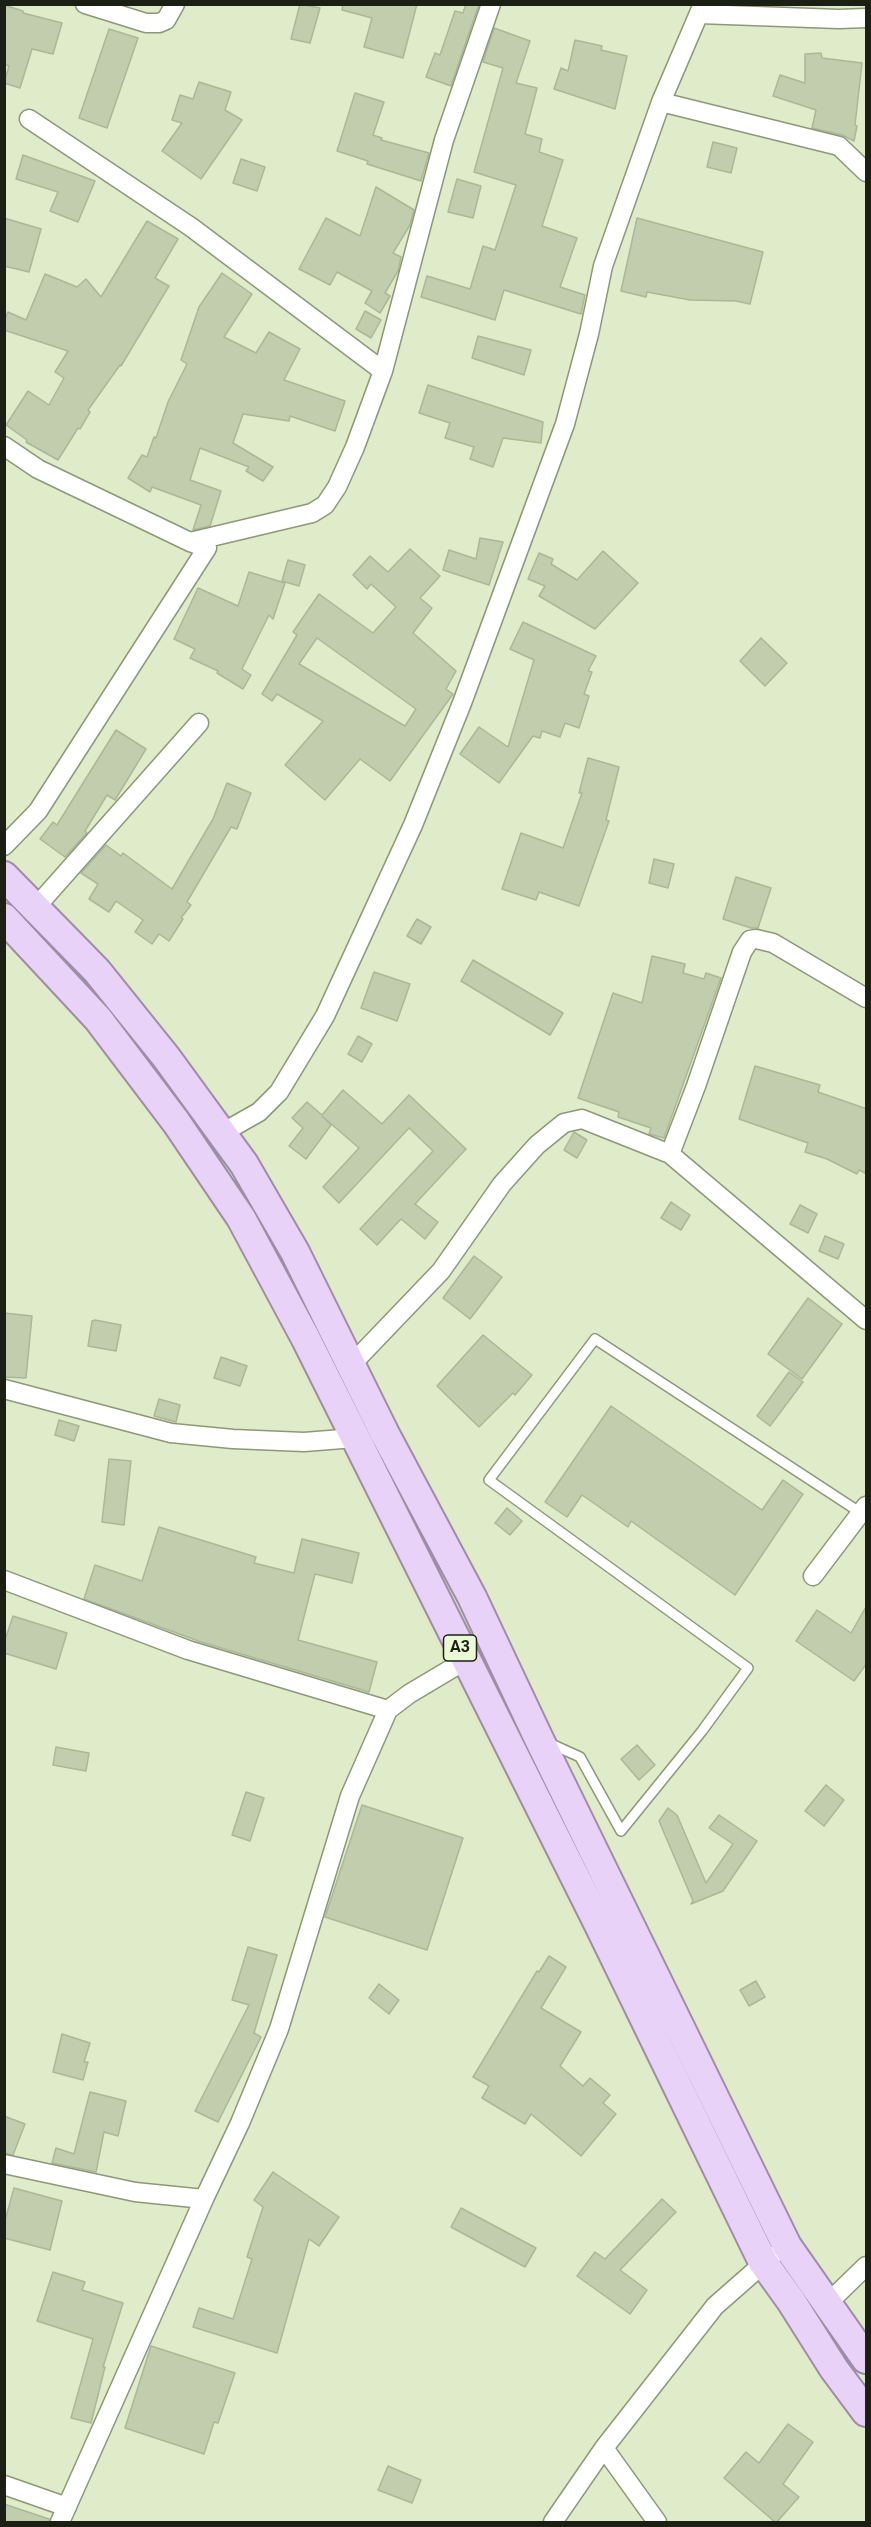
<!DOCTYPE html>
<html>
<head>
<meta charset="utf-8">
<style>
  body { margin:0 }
  #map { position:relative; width:871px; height:2527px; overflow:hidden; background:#dfebc9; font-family:Roboto,sans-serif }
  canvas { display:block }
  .frame { position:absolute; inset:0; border:6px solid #1c2014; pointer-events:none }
</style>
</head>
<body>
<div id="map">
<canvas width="871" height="2527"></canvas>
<div class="frame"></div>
</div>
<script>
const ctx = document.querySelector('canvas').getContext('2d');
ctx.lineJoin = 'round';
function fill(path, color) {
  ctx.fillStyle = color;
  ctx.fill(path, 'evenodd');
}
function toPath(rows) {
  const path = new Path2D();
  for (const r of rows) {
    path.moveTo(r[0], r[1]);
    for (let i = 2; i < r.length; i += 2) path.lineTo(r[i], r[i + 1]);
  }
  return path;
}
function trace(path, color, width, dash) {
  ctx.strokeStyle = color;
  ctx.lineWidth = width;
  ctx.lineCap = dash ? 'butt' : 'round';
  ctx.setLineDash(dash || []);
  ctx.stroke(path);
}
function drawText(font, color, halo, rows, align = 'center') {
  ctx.font = font + ' Roboto,sans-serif';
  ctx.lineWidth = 5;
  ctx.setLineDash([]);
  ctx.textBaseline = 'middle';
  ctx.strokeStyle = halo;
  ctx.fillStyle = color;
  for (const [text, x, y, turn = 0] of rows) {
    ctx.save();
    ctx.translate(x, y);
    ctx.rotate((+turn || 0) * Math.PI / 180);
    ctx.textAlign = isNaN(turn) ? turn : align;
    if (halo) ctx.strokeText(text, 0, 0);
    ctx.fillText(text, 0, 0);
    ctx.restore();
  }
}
const building = toPath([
  [300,4,320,8,310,43,291,39,300,4],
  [343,4,417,4,403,58,364,47,372,18,342,10,343,4],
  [466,4,479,4,451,86,426,77,435,53,440,55,455,11,463,13,466,4],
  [4,5,23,11,23,13,62,23,53,54,32,49,20,88,4,83,9,66,4,64,4,5],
  [494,28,530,41,516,83,537,88,525,134,542,139,539,152,563,160,542,226,577,238,560,287,585,295,581,314,504,290,495,320,421,297,427,276,470,289,483,246,495,250,516,185,474,172,503,68,483,62,494,28],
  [109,29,138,38,107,128,79,118,109,29],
  [575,40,602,46,601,50,627,56,615,109,554,89,561,68,568,71,575,40],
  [821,53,822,58,862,63,855,125,857,126,854,141,842,135,812,128,816,110,773,96,780,75,805,83,805,54,821,53],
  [199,82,231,92,225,110,242,120,201,179,162,151,182,123,172,120,180,95,193,99,199,82],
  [355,93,384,102,373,135,382,138,381,140,429,153,421,181,367,164,368,161,337,151,355,93],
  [713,142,737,148,731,173,707,167,713,142],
  [23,155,95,181,78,222,50,211,58,192,16,179,23,155],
  [241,159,265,167,257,191,233,183,241,159],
  [457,179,481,186,473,218,448,212,457,179],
  [376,187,414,210,410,225,393,253,401,257,398,271,385,293,390,296,380,313,365,303,372,291,337,272,330,285,299,269,326,218,360,236,376,187],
  [4,218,41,229,29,272,4,266,4,218],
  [637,218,763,252,750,304,736,301,690,300,647,292,646,297,621,291,637,218],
  [147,221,178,239,155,278,169,286,121,366,120,365,88,410,90,412,80,429,78,428,58,460,26,442,27,440,6,425,28,391,49,405,64,378,55,372,68,351,4,330,4,321,8,312,26,320,45,274,77,287,86,279,101,297,147,221],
  [222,273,252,294,224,337,256,353,269,332,300,349,284,380,345,401,335,431,290,416,289,421,243,414,233,443,273,467,263,481,246,471,249,467,200,448,190,480,221,491,210,526,193,530,201,505,152,487,150,492,128,478,142,455,147,457,154,437,156,438,168,402,187,364,181,360,199,307,222,273],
  [365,311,381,320,371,338,356,329,365,311],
  [478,336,531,350,524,375,472,358,478,336],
  [428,385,543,422,541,443,503,438,493,467,470,459,474,447,445,438,450,423,419,413,428,385],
  [480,538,503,542,489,585,443,570,449,550,476,559,480,538],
  [410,549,440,576,420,598,432,608,413,633,456,671,446,689,453,694,390,781,360,759,325,800,285,765,323,721,277,694,272,701,262,694,297,635,293,632,319,594,373,633,396,607,371,584,367,589,353,575,370,556,388,572,410,549],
  [317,638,416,709,405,726,299,664,317,638],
  [603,551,638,583,595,629,539,596,545,586,528,579,539,553,553,559,551,564,577,580,603,551],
  [288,560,305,565,299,586,282,581,288,560],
  [249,572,285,583,273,619,269,615,242,669,251,675,243,689,217,673,218,671,190,658,195,649,174,639,198,588,238,606,249,572],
  [523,622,596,656,588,671,592,672,584,694,589,696,579,728,565,723,560,737,542,731,540,738,533,736,499,783,460,754,479,727,508,747,534,660,510,649,523,622],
  [761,638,787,663,765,686,740,661,761,638],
  [116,730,146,749,115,800,107,795,85,831,87,833,65,857,40,839,53,822,57,825,116,730],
  [588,758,619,767,606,820,609,821,579,906,539,892,536,900,502,889,521,833,563,848,582,793,579,793,588,758],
  [227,783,251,793,237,829,231,827,187,902,191,905,181,918,183,919,169,941,159,934,152,944,135,932,143,920,116,901,109,912,89,899,98,884,81,873,106,845,121,856,123,853,172,889,213,819,227,783],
  [654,859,674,864,668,888,649,883,654,859],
  [736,877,771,888,758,928,751,928,723,919,736,877],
  [417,919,431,927,421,944,407,936,417,919],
  [652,956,685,964,683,973,704,979,706,973,721,978,664,1138,649,1134,651,1128,618,1117,619,1112,578,1098,613,993,642,1003,652,956],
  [473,960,563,1013,550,1035,461,981,473,960],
  [374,972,410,984,397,1021,361,1008,374,972],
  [358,1036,372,1044,362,1062,348,1054,358,1036],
  [755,1066,820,1085,818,1092,867,1109,867,1174,859,1170,857,1174,827,1159,805,1152,808,1143,739,1119,755,1066],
  [343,1090,382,1124,409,1095,466,1149,415,1204,438,1222,425,1239,401,1219,377,1245,360,1229,433,1151,409,1128,339,1203,323,1187,359,1148,322,1116,331,1125,306,1159,289,1146,303,1128,292,1118,307,1102,322,1115,343,1090],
  [574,1132,587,1140,577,1158,564,1150,574,1132],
  [671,1202,690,1215,681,1230,661,1218,671,1202],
  [800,1205,817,1214,808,1233,790,1224,800,1205],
  [825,1236,844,1244,838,1259,819,1251,825,1236],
  [474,1256,502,1277,470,1319,443,1298,474,1256],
  [808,1298,842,1324,802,1379,768,1354,808,1298],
  [4,1313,32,1316,26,1378,4,1377,4,1313],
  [95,1320,121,1325,116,1351,88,1346,92,1321,95,1320],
  [483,1335,532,1375,515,1395,513,1393,479,1427,437,1386,483,1335],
  [221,1357,247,1366,240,1386,214,1378,221,1357],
  [789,1372,803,1382,770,1426,757,1416,789,1372],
  [159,1399,180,1405,176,1422,154,1416,159,1399],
  [611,1406,762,1510,783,1480,803,1494,735,1595,631,1521,628,1527,582,1495,567,1517,545,1502,611,1406],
  [59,1420,79,1426,74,1441,55,1435,59,1420],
  [109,1459,131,1461,124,1525,102,1522,109,1459],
  [507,1508,522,1521,510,1535,495,1523,507,1508],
  [159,1527,256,1557,254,1563,294,1573,302,1539,359,1553,352,1583,315,1574,298,1640,377,1662,369,1692,201,1642,84,1599,95,1565,142,1581,159,1527],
  [867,1605,867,1663,854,1681,796,1641,817,1610,851,1633,867,1605],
  [13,1616,67,1633,56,1669,4,1653,4,1643,13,1616],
  [637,1745,655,1765,639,1780,621,1759,637,1745],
  [56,1747,89,1753,86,1771,53,1765,56,1747],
  [826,1785,844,1800,824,1826,805,1811,826,1785],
  [246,1792,264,1798,250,1841,232,1835,246,1792],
  [362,1805,463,1838,427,1950,325,1917,362,1805],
  [668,1808,677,1815,706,1883,733,1844,709,1828,719,1815,757,1841,723,1891,691,1904,693,1901,659,1821,668,1808],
  [248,1947,277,1955,254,2033,261,2037,218,2122,195,2111,249,2005,232,2000,248,1947],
  [549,1956,566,1967,541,2008,581,2032,560,2066,583,2086,590,2078,610,2095,603,2103,616,2114,581,2156,531,2114,525,2124,482,2098,489,2086,473,2077,537,1971,539,1972,549,1956],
  [756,1981,765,1997,749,2006,740,1990,756,1981],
  [379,1984,399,2000,389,2014,369,1998,379,1984],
  [62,2034,90,2043,84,2062,88,2062,83,2080,53,2072,62,2034],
  [90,2092,126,2101,118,2136,104,2132,96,2172,52,2163,56,2148,74,2154,90,2092],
  [4,2116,25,2124,13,2155,4,2153,4,2116],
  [273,2172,339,2217,319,2246,309,2239,277,2353,193,2327,199,2308,233,2319,252,2259,247,2257,263,2207,254,2200,273,2172],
  [14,2188,62,2201,50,2250,4,2238,4,2224,14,2188],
  [662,2199,676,2212,620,2270,647,2290,630,2314,577,2276,595,2252,605,2259,662,2199],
  [461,2208,536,2248,525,2267,451,2227,461,2208],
  [53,2272,85,2282,82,2290,123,2303,103,2367,105,2367,91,2423,71,2418,93,2339,37,2321,53,2272],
  [151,2346,235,2373,218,2423,214,2422,204,2454,125,2428,151,2346],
  [788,2424,813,2442,783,2484,799,2497,776,2523,724,2478,746,2452,759,2463,788,2424],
  [388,2466,421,2480,412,2503,378,2490,388,2466],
  [4,2504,49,2519,49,2523,4,2523,4,2504]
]);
fill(building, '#c1cdac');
trace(building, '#abb796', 1.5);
const service = toPath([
  [549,1743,580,1757,621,1831,702,1731,748,1668,489,1480,595,1339,861,1513]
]);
const minor = toPath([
  [85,4,146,23,159,23,166,20,175,4],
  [699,14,839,19,866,18],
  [661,102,839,146,866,172],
  [29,119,191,227,383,371],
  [4,446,38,469,190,542],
  [4,846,38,811,207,548,190,542,312,513,325,505,337,487,355,447,383,371,444,140,491,4],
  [36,907,199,723],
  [222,1133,259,1112,279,1092,325,1016,413,825,462,703,565,424,589,334,603,266,661,102,703,4],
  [670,1154,866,1320],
  [351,1365,441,1271,502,1184,537,1145,564,1123,582,1119,670,1154,696,1086,742,952,750,940,756,939,773,943,866,998],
  [4,1389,171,1433,233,1439,304,1442,355,1438],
  [813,1576,866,1506],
  [4,1580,188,1650,388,1710],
  [4,2164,135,2192,204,2199],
  [829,2302,866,2266],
  [604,2448,657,2522],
  [4,2485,67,2507],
  [60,2522,204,2199,240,2123,279,2029,350,1796,388,1710,409,1694,466,1660],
  [553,2522,604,2448,715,2306,772,2256]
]);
const trunk = toPath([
  [4,876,97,971,166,1057,244,1164,295,1252,385,1434,472,1597,539,1739,787,2246,866,2359],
  [4,918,98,1019,176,1122,241,1218,306,1339,599,1925,763,2262,791,2301,834,2369,866,2412]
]);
trace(service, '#8d9878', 12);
trace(minor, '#8d9878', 21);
trace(trunk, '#9d8da7', 32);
trace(service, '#fff', 9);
trace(minor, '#fff', 18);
trace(trunk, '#e8d2f8', 28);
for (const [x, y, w] of [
  [460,1648,33]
]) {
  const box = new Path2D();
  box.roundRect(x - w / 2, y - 13, w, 26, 4.5);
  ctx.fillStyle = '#ecf9d6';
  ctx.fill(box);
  trace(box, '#1c2014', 1.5);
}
drawText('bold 16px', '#1c2014', null, [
  ["A3",460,1648]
]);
</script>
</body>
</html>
